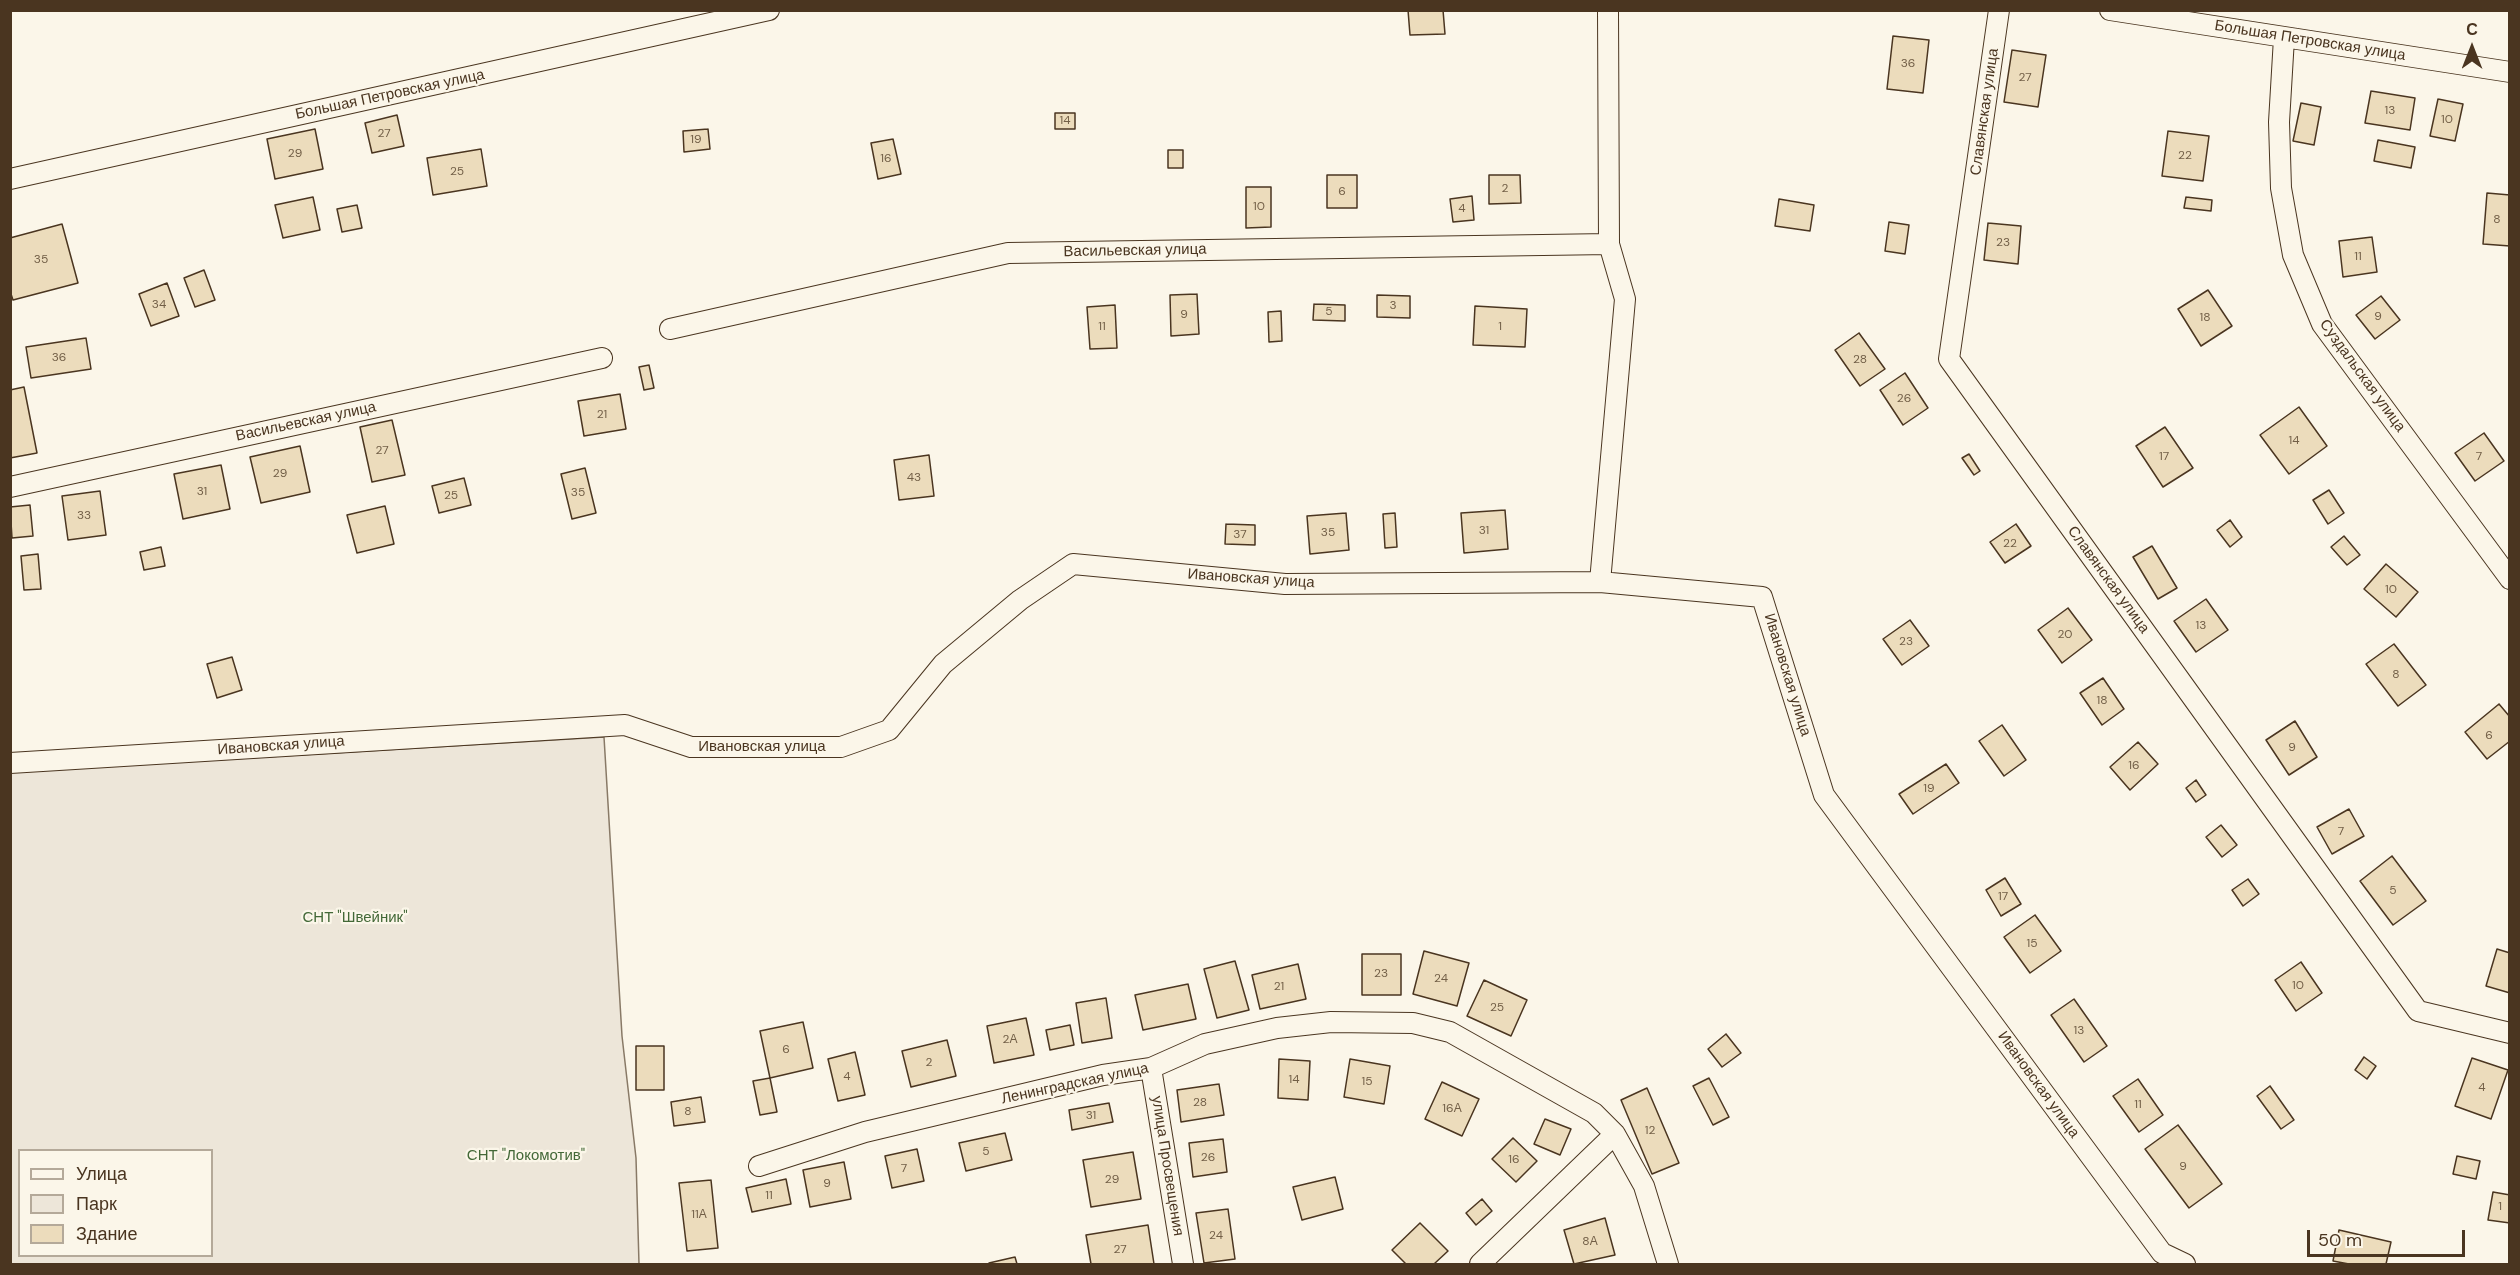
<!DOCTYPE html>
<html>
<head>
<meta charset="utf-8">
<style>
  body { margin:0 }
  #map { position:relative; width:2520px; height:1275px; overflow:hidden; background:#fbf6e9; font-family:"DM Sans",sans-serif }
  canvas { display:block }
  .frame { position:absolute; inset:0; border:12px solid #4a3520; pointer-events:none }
  .legend { position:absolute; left:18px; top:1149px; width:195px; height:108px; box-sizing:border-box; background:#fbf6e9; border:2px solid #b4a999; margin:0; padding:8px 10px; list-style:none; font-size:18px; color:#4a3520 }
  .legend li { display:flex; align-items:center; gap:12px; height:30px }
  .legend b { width:30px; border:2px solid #b4a999 }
  .north { position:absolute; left:2442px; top:18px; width:60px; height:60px; -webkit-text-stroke:4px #fbf6e9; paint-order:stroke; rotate:0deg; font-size:16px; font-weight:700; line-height:24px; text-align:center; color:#4a3520 }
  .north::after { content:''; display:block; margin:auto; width:21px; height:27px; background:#4a3520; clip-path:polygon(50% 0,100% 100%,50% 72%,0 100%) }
  .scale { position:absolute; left:2307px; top:1230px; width:158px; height:27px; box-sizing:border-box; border:3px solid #4a3520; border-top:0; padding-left:8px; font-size:18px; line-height:21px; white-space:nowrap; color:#4a3520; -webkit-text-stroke:4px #fbf6e9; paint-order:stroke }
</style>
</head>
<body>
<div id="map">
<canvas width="2520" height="1275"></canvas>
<div class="frame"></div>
<ul class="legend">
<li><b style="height:8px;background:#fbf6e9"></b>Улица</li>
<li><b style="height:16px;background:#ede6d9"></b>Парк</li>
<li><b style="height:16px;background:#ecdcbc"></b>Здание</li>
</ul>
<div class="north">С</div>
<div class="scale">50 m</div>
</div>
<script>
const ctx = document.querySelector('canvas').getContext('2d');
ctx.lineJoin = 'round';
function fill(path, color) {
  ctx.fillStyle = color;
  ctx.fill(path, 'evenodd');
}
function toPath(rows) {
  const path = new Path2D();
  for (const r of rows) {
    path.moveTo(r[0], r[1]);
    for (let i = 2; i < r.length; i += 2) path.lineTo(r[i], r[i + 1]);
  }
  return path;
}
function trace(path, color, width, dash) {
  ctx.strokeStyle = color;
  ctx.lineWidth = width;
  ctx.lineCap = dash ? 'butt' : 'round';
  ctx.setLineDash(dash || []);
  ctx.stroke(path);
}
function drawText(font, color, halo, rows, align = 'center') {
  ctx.font = font + ' "DM Sans",sans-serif';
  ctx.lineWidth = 4.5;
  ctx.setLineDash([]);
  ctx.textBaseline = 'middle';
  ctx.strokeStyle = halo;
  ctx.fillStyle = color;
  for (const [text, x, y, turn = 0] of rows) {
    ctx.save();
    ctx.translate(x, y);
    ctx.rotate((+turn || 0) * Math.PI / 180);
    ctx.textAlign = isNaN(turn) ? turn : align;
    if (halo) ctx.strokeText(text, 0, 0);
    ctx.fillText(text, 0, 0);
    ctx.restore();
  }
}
const green = toPath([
  [604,737,622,1036,636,1158,639,1264,11,1264,11,772,604,737],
  [20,1150,212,1150,212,1256,20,1256,20,1150]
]);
fill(green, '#ede6d9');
trace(green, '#887966', 1.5);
const building = toPath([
  [1408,10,1443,10,1445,34,1410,35,1408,10],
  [1893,36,1929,40,1923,93,1887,89,1893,36],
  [2012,50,2046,55,2038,107,2004,102,2012,50],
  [2371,91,2415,98,2410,130,2365,123,2371,91],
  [2438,99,2463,104,2455,141,2430,136,2438,99],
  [2301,103,2321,107,2314,145,2293,141,2301,103],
  [1055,113,1075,113,1075,129,1055,129,1055,113],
  [397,115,404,146,372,153,365,123,397,115],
  [315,129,323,169,275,179,267,139,315,129],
  [708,129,710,149,684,152,683,131,708,129],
  [2168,131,2209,136,2203,181,2162,176,2168,131],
  [893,139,901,174,878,179,871,143,893,139],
  [2378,140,2415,147,2411,168,2374,161,2378,140],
  [481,149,487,186,433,195,427,158,481,149],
  [1168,150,1183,150,1183,168,1168,168,1168,150],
  [1327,175,1357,175,1357,208,1327,208,1327,175],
  [1489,175,1520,175,1521,203,1489,204,1489,175],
  [1246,187,1271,187,1271,227,1246,228,1246,187],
  [2487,193,2510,195,2510,246,2483,244,2487,193],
  [1472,196,1474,220,1453,222,1450,199,1472,196],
  [313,197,320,230,283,238,275,205,313,197],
  [2186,197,2212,200,2211,211,2184,208,2186,197],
  [1779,199,1814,205,1810,231,1775,226,1779,199],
  [357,205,362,228,342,232,337,209,357,205],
  [1889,222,1909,225,1905,254,1885,251,1889,222],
  [1988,223,2021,226,2018,264,1984,260,1988,223],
  [62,224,78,283,13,300,10,291,10,238,62,224],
  [2372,237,2377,272,2343,277,2339,241,2372,237],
  [204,270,215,300,195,307,184,278,204,270],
  [167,283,179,316,151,326,139,294,167,283],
  [2208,290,2232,326,2201,346,2178,309,2208,290],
  [1197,294,1199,334,1171,336,1170,295,1197,294],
  [1377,295,1410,296,1410,318,1377,317,1377,295],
  [2381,296,2400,320,2375,339,2356,315,2381,296],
  [1314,304,1345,305,1345,321,1313,320,1314,304],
  [1115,305,1117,348,1090,349,1087,307,1115,305],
  [1475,306,1527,309,1525,347,1473,345,1475,306],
  [1281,311,1282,341,1269,342,1268,312,1281,311],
  [1859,333,1885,369,1860,386,1835,350,1859,333],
  [86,338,91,369,31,378,26,347,86,338],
  [649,365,654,388,644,390,639,367,649,365],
  [1905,373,1928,408,1903,425,1880,390,1905,373],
  [24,387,37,453,10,458,10,390,24,387],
  [620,394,626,429,584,436,578,401,620,394],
  [2299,407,2327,446,2289,474,2260,435,2299,407],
  [392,420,405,475,372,482,360,427,392,420],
  [2165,427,2193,468,2163,487,2136,446,2165,427],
  [2484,433,2504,461,2475,481,2455,453,2484,433],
  [300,446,310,492,261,503,250,457,300,446],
  [1969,454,1980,471,1974,475,1962,458,1969,454],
  [929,455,934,496,899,500,894,460,929,455],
  [221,465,230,509,183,519,174,474,221,465],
  [585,468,596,513,572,519,561,474,585,468],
  [464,478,471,505,439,513,432,486,464,478],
  [2329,490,2344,513,2328,524,2313,500,2329,490],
  [100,491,106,535,68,540,62,496,100,491],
  [30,505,33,536,12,538,10,507,30,505],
  [385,506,394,544,357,553,347,515,385,506],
  [1505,510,1508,549,1464,553,1461,513,1505,510],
  [1346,513,1349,550,1310,554,1307,516,1346,513],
  [1395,513,1397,547,1385,548,1383,514,1395,513],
  [2230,520,2242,537,2230,547,2217,530,2230,520],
  [1226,524,1255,525,1255,545,1225,544,1226,524],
  [2016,524,2031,546,2005,563,1990,542,2016,524],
  [2344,536,2360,555,2347,565,2331,547,2344,536],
  [2152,546,2177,588,2158,599,2133,557,2152,546],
  [161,547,165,566,144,570,140,552,161,547],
  [38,554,41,589,24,590,21,556,38,554],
  [2386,564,2418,592,2396,617,2364,589,2386,564],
  [2206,599,2228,630,2196,652,2174,621,2206,599],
  [2068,608,2092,640,2062,663,2038,630,2068,608],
  [1910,620,1929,646,1902,665,1883,639,1910,620],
  [2394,644,2426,685,2398,706,2366,664,2394,644],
  [232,657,242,690,217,698,207,664,232,657],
  [2103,678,2124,709,2102,725,2080,693,2103,678],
  [2499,704,2510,717,2510,741,2487,759,2465,732,2499,704],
  [2295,721,2317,757,2289,775,2266,740,2295,721],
  [2002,725,2026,760,2004,776,1979,741,2002,725],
  [2138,742,2158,764,2130,790,2110,767,2138,742],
  [1946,764,1959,783,1913,814,1899,794,1946,764],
  [2196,780,2206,795,2196,802,2186,788,2196,780],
  [2349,809,2364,836,2332,854,2317,827,2349,809],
  [2221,825,2237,845,2222,857,2206,837,2221,825],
  [2392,856,2426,901,2393,925,2360,881,2392,856],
  [2005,878,2021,904,2001,916,1986,890,2005,878],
  [2248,879,2259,894,2243,906,2232,890,2248,879],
  [2035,915,2061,951,2030,973,2004,937,2035,915],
  [2497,949,2510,953,2510,993,2486,986,2497,949],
  [1424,951,1469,963,1457,1006,1413,994,1424,951],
  [1362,954,1401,954,1401,995,1362,995,1362,954],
  [1235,961,1249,1010,1217,1018,1204,969,1235,961],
  [2301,962,2322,993,2296,1011,2275,980,2301,962],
  [1298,964,1306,999,1260,1009,1252,975,1298,964],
  [1484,980,1527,1000,1511,1036,1467,1016,1484,980],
  [1188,984,1196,1019,1143,1030,1135,995,1188,984],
  [1106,998,1112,1038,1082,1043,1076,1003,1106,998],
  [2074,999,2107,1046,2084,1062,2051,1015,2074,999],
  [1026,1018,1034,1055,994,1063,987,1026,1026,1018],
  [803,1022,813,1068,770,1078,760,1031,803,1022],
  [1070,1025,1074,1045,1050,1050,1046,1030,1070,1025],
  [1726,1034,1741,1053,1722,1067,1708,1049,1726,1034],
  [947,1040,956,1076,911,1087,902,1051,947,1040],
  [636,1046,664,1046,664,1090,636,1090,636,1046],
  [855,1052,865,1095,838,1101,828,1059,855,1052],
  [2364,1057,2376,1066,2367,1079,2355,1070,2364,1057],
  [2472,1058,2508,1070,2491,1119,2455,1106,2472,1058],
  [1279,1059,1310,1061,1308,1100,1278,1098,1279,1059],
  [1350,1059,1390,1066,1384,1104,1344,1097,1350,1059],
  [770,1078,777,1112,760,1115,753,1081,770,1078],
  [1709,1078,1729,1117,1713,1125,1693,1086,1709,1078],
  [2138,1079,2163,1115,2139,1132,2113,1096,2138,1079],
  [1442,1082,1479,1099,1462,1136,1425,1119,1442,1082],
  [1219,1084,1224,1115,1181,1122,1177,1090,1219,1084],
  [2270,1086,2294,1120,2281,1129,2257,1096,2270,1086],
  [1647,1088,1679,1163,1652,1174,1621,1100,1647,1088],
  [701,1097,705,1122,674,1126,671,1102,701,1097],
  [1109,1103,1113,1122,1072,1130,1069,1110,1109,1103],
  [1545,1119,1571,1129,1560,1155,1534,1144,1545,1119],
  [2178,1125,2222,1184,2189,1208,2145,1149,2178,1125],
  [1005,1133,1012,1160,966,1171,959,1143,1005,1133],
  [1513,1138,1537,1161,1516,1182,1492,1159,1513,1138],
  [1223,1139,1227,1172,1193,1177,1189,1143,1223,1139],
  [917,1149,924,1181,892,1188,885,1156,917,1149],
  [1133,1152,1141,1199,1091,1207,1083,1160,1133,1152],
  [2457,1156,2480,1161,2476,1179,2453,1174,2457,1156],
  [844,1162,851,1199,810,1207,803,1170,844,1162],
  [1335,1177,1343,1209,1302,1220,1293,1187,1335,1177],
  [786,1179,791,1204,752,1212,746,1188,786,1179],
  [711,1180,718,1248,687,1251,679,1183,711,1180],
  [2493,1192,2510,1195,2510,1223,2488,1220,2493,1192],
  [1482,1199,1492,1211,1476,1225,1466,1213,1482,1199],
  [1228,1209,1235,1259,1204,1263,1196,1213,1228,1209],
  [1605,1218,1615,1255,1574,1264,1564,1230,1605,1218],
  [1420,1223,1448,1251,1434,1264,1406,1264,1392,1250,1420,1223],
  [1148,1225,1154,1264,1091,1264,1086,1235,1148,1225],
  [2339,1230,2391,1242,2386,1264,2349,1264,2333,1261,2339,1230],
  [1015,1257,1017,1264,989,1264,989,1263,1015,1257]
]);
fill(building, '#ecdcbc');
trace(building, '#4a3520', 1.5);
const street = toPath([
  [1999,10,1949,359,2418,1011,2510,1033],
  [2110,10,2510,72],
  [2284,38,2279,122,2281,188,2293,255,2322,324,2510,579],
  [10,179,769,10],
  [670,329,1008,253,1609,244],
  [10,487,602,358],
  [1600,582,1625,299,1609,244,1608,10],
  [10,763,625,725,691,747,841,747,889,730,943,664,1020,600,1073,564,1285,584,1600,582,1762,597,1824,795,2162,1253,2185,1264],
  [1151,1068,1183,1264],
  [759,1166,865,1132,1103,1075,1151,1068,1205,1044,1277,1028,1331,1022,1413,1023,1450,1032,1594,1113,1615,1134,1644,1186,1668,1264],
  [1480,1264,1615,1134]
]);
trace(street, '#4a3520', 22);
trace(street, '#fbf6e9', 20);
drawText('12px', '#725f47', null, [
  ["36",1908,64],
  ["27",2025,78],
  ["13",2390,111],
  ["10",2447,120],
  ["14",1065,121],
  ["27",384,134],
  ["19",696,140],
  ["29",295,154],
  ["22",2185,156],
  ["16",886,159],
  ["25",457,172],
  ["2",1505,189],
  ["6",1342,192],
  ["10",1259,207],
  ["4",1462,209],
  ["8",2497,220],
  ["23",2003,243],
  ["11",2358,257],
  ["35",41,260],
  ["34",159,305],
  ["3",1393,306],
  ["5",1329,312],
  ["9",1184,315],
  ["9",2378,317],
  ["18",2205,318],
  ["11",1102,327],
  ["1",1500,327],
  ["36",59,358],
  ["28",1860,360],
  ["26",1904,399],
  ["21",602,415],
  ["14",2294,441],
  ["27",382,451],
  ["17",2164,457],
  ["7",2479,457],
  ["29",280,474],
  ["43",914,478],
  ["31",202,492],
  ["35",578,493],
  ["25",451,496],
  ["33",84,516],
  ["31",1484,531],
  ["35",1328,533],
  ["37",1240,535],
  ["22",2010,544],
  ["10",2391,590],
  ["13",2201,626],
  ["20",2065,635],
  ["23",1906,642],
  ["8",2396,675],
  ["18",2102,701],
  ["6",2489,736],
  ["9",2292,748],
  ["16",2134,766],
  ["19",1929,789],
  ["7",2341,832],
  ["5",2393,891],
  ["17",2003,897],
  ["15",2032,944],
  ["23",1381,974],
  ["24",1441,979],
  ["10",2298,986],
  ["21",1279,987],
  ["25",1497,1008],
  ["13",2079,1031],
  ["2А",1010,1040],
  ["6",786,1050],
  ["2",929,1063],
  ["4",847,1077],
  ["14",1294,1080],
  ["15",1367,1082],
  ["4",2482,1088],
  ["28",1200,1103],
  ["11",2138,1105],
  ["16А",1452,1109],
  ["8",688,1112],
  ["31",1091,1116],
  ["12",1650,1131],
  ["5",986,1152],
  ["26",1208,1158],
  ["16",1514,1160],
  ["9",2183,1167],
  ["7",904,1169],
  ["29",1112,1180],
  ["9",827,1184],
  ["11",769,1196],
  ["1",2500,1207],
  ["11А",699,1215],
  ["24",1216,1236],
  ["8А",1590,1242],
  ["27",1120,1250]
]);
drawText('15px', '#4a3520', '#fbf6e9', [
  ["Большая Петровская улица",2310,41,9],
  ["Большая Петровская улица",390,95,-12],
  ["Славянская улица",1985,112,-82],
  ["Васильевская улица",1135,251,-1],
  ["Суздальская улица",2362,376,54],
  ["Васильевская улица",306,422,-12],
  ["Ивановская улица",1251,579,4],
  ["Славянская улица",2108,580,54],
  ["Ивановская улица",1787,675,73],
  ["Ивановская улица",281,746,-4],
  ["Ивановская улица",762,747],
  ["Ленинградская улица",1075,1084,-12],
  ["Ивановская улица",2038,1085,54],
  ["улица Просвещения",1167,1166,81]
]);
drawText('15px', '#436837', '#fbf6e9', [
  ["СНТ \"Швейник\"",355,918],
  ["СНТ \"Локомотив\"",526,1156]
]);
</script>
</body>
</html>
